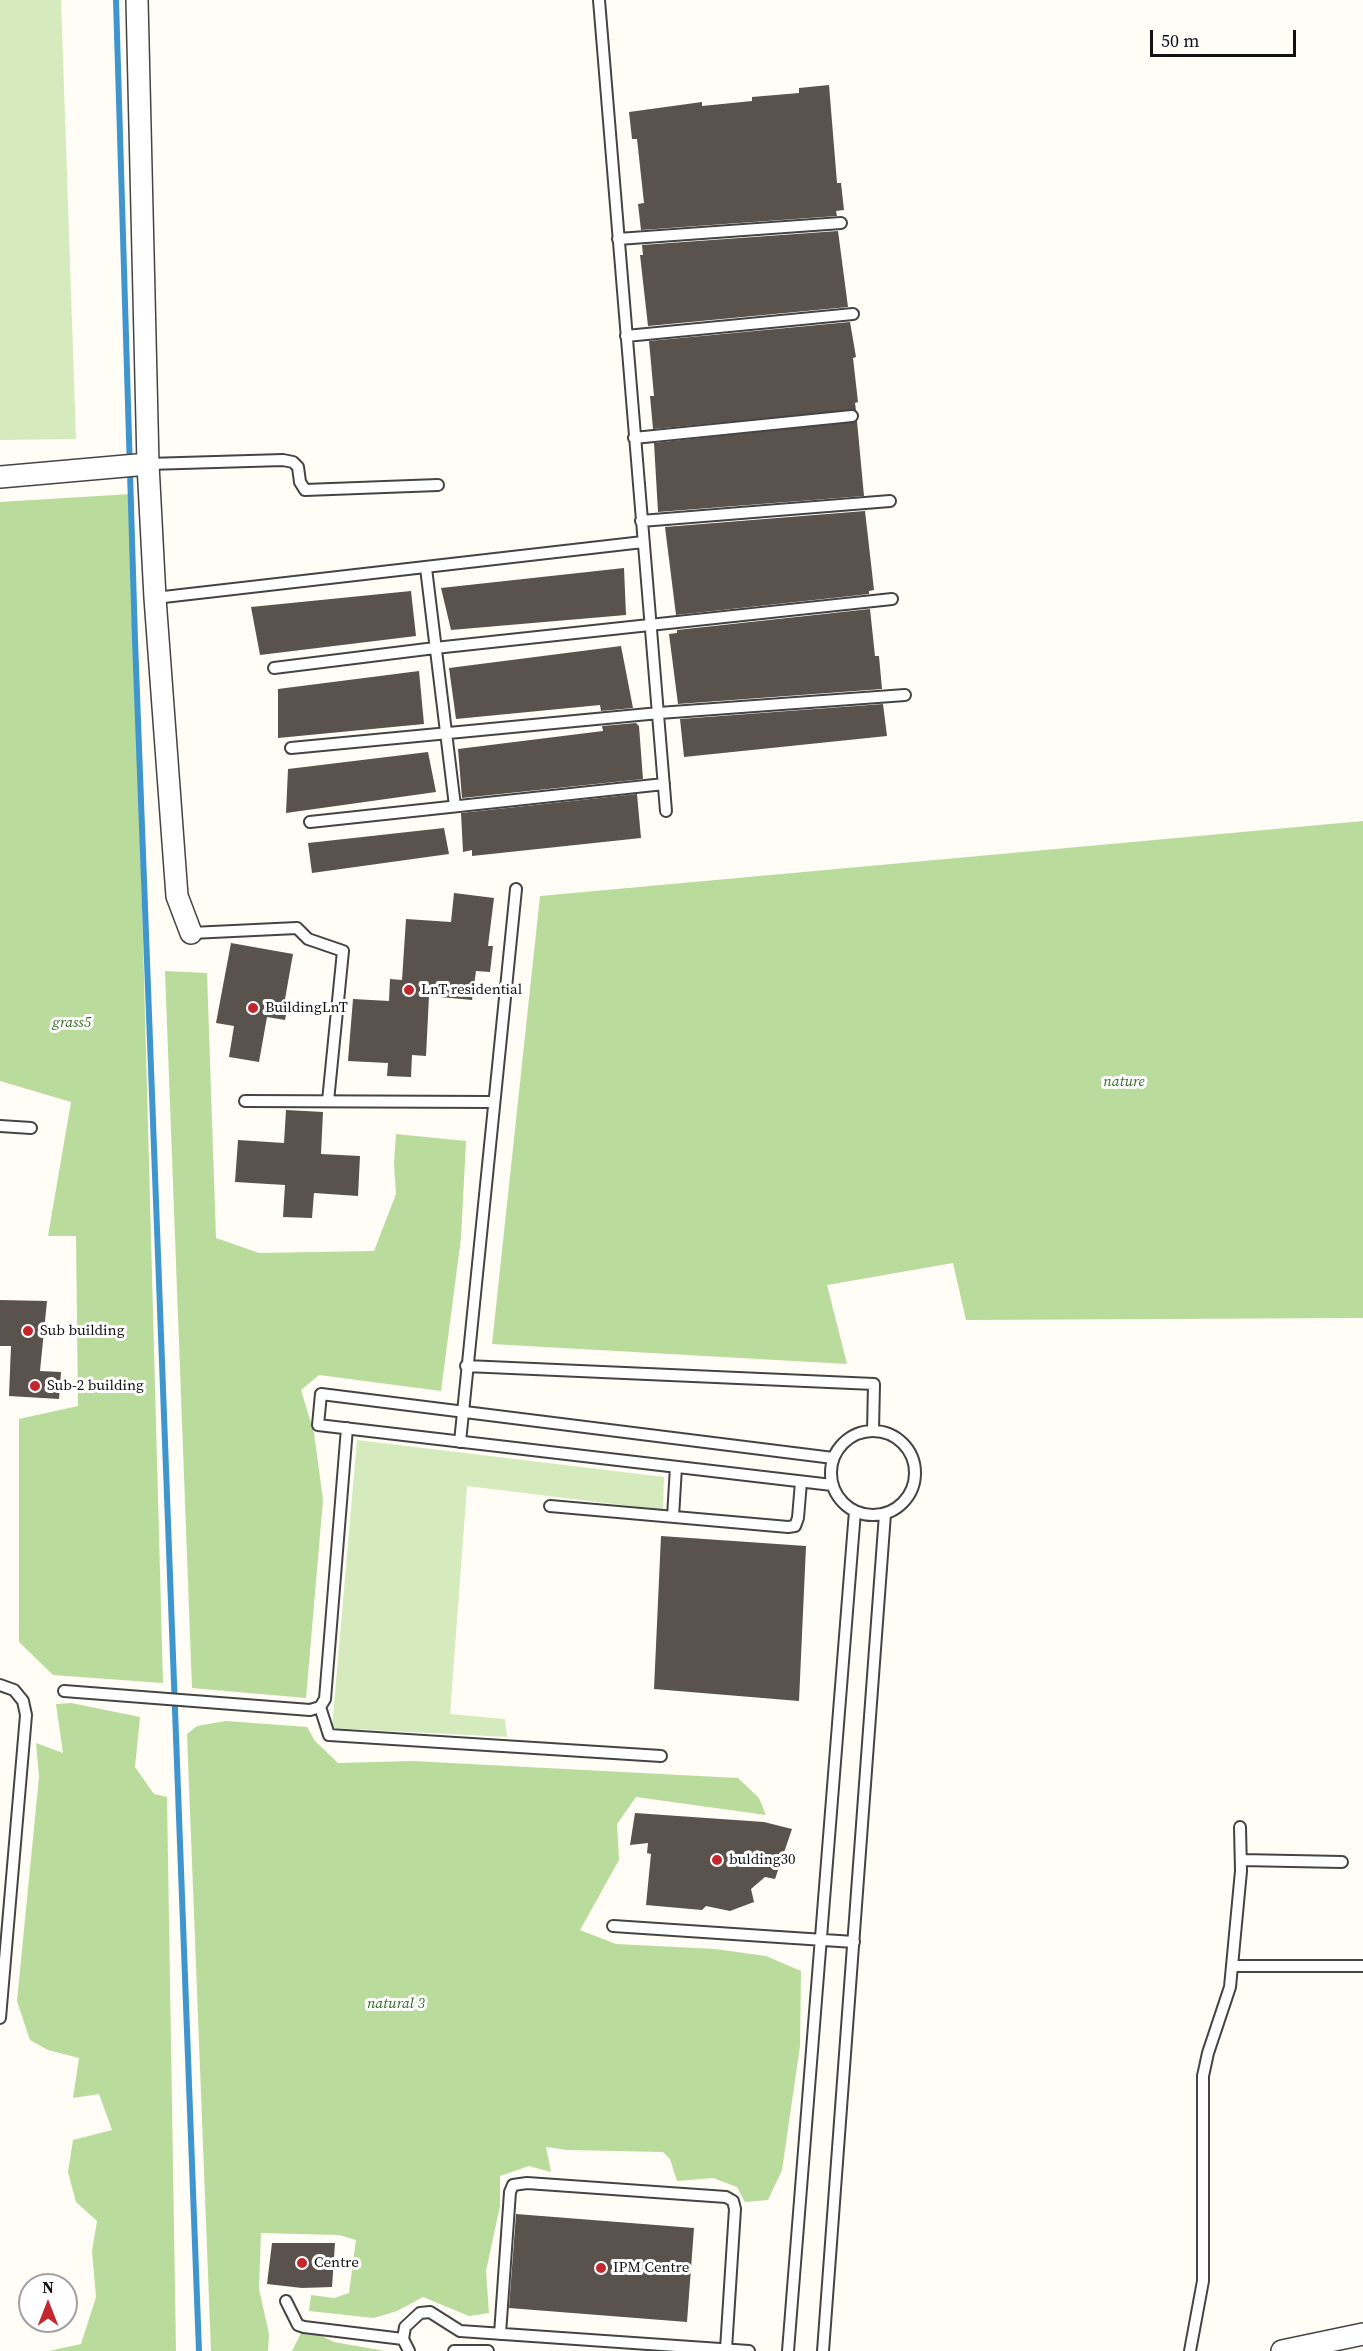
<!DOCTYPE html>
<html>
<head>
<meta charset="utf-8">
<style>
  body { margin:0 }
  #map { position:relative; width:1363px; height:2351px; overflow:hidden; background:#fffdf5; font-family:"Source Serif 4",serif }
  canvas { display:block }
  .north { position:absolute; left:18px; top:2273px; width:60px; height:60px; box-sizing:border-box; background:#fff; border:2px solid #a0a0a0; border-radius:50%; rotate:0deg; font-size:16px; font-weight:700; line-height:24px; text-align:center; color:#111 }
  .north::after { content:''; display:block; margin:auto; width:21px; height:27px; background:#c4262e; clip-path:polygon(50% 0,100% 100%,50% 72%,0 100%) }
  .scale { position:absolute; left:1150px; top:30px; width:146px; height:27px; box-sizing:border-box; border:3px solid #111; border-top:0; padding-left:8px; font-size:18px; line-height:21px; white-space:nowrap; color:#111; -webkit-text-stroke:4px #fff; paint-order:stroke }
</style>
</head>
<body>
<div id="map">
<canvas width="1363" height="2351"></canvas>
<div class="north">N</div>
<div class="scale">50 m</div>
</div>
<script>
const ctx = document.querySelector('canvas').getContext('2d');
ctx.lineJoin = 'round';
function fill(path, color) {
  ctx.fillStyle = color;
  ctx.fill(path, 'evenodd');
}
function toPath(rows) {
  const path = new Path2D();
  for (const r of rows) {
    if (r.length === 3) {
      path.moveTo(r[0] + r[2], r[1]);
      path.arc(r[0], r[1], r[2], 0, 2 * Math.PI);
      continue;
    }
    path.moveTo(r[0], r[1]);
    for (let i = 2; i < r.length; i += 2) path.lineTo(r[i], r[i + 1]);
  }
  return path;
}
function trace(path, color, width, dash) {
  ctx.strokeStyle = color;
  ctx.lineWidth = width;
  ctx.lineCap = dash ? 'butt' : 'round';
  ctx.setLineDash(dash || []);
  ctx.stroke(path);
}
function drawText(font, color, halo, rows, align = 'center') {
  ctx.font = font + ' "Source Serif 4",serif';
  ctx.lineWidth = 6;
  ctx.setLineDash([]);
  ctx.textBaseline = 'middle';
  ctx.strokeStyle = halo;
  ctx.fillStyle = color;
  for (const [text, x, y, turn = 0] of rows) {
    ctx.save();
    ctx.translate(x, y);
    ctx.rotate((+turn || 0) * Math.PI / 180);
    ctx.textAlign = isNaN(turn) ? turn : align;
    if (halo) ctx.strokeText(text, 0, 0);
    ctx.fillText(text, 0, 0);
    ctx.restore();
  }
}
fill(toPath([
  [0,0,61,0,76,439,0,440],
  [357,1440,664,1477,663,1510,467,1486,450,1714,505,1719,507,1737,332,1728]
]), '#d5ebbd');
fill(toPath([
  [131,494,163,1683,53,1675,19,1642,19,1419,78,1406,76,1236,48,1236,71,1102,0,1081,0,502],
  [1363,821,1363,1318,966,1320,953,1263,827,1285,847,1364,492,1344,540,896],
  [165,971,207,973,216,1238,259,1253,374,1251,396,1194,394,1163,396,1134,466,1141,461,1238,441,1391,319,1375,301,1390,314,1433,323,1500,306,1698,192,1688],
  [71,1703,140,1717,135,1767,154,1794,167,1797,176,2351,49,2351,81,2344,96,2297,92,2251,97,2221,76,2202,68,2172,73,2140,112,2130,99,2094,73,2098,79,2058,48,2050,30,2040,17,2001,39,1777,36,1743,63,1753,56,1704],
  [226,1721,307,1727,315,1741,338,1763,412,1761,738,1778,759,1798,766,1815,636,1797,617,1824,619,1860,580,1930,616,1944,715,1949,766,1956,801,1971,800,2046,782,2170,768,2200,745,2202,737,2187,713,2178,677,2181,670,2159,663,2152,568,2150,546,2147,551,2172,529,2166,500,2176,500,2206,486,2271,489,2313,469,2316,423,2297,397,2311,374,2318,309,2311,311,2295,334,2298,349,2293,356,2240,339,2235,261,2233,259,2289,269,2334,268,2351,211,2351,187,1734,197,1726],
  [304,2327,334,2342,385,2351,292,2351]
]), '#b9dc9c');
trace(toPath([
  [116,0,135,640,199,2351]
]), '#3f96cf', 6);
fill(toPath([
  [829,85,837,183,841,183,844,210,836,211,837,216,641,230,638,204,644,203,637,139,632,139,629,112,702,102,702,106,752,101,752,97,799,93,799,88],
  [838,231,848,307,648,326,640,255,643,255,642,245],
  [850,322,856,357,853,358,858,402,855,403,856,410,653,429,650,396,654,396,649,341],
  [857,421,864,496,658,512,654,443],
  [865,511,874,590,869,591,869,594,676,615,665,527],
  [624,568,626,615,451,630,441,588],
  [411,591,416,636,260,655,251,607],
  [870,609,875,656,879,656,882,689,678,704,669,634,677,633,677,630],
  [621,646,633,708,601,711,600,705,456,719,449,668],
  [419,671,424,724,278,738,278,689],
  [883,704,887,736,684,757,680,719],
  [636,723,639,726,643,779,462,798,458,749,603,731,602,726],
  [428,752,436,792,286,813,288,769],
  [637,794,641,838,472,856,472,850,463,852,461,813],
  [444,828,449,854,312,873,308,843],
  [454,893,494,898,488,946,493,946,490,972,476,971,472,1000,429,996,426,1056,412,1055,411,1077,387,1076,388,1063,348,1061,353,999,389,1001,390,979,402,980,406,919,451,922],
  [231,943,293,954,285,999,289,1000,285,1020,267,1017,259,1062,229,1057,234,1026,216,1023],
  [286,1110,323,1112,321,1154,360,1156,358,1196,314,1193,312,1218,283,1217,285,1185,235,1182,238,1140,284,1143],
  [0,1300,47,1301,40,1371,61,1372,59,1399,9,1396,11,1346,0,1346],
  [661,1536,806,1546,799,1701,654,1689],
  [635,1813,764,1822,792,1829,775,1879,765,1877,751,1889,754,1902,730,1911,706,1906,702,1910,646,1905,651,1854,647,1853,648,1843,630,1845],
  [516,2214,694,2228,687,2322,509,2308],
  [272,2243,335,2243,332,2287,302,2288,267,2284]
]), '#5a524d');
const lane = toPath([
  [599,0,666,811],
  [618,239,841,223],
  [626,336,853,314],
  [634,438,852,416],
  [148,464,283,460,293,462,298,467,300,482,305,490,438,485],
  [641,521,890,501],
  [426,568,455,806],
  [155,598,643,542],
  [274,668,435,648,892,599],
  [291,748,659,713,905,695],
  [310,822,664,784],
  [191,933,297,928,308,939,343,951,328,1101],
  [245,1101,493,1102],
  [0,1126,31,1128],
  [466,1366,874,1384,873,1431],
  [347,1428,325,1699,320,1707,329,1735,661,1756],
  [873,1473,42],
  [460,1442,516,889],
  [832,1485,318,1425,321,1394,833,1458],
  [550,1506,788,1527,795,1526,798,1518,801,1482],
  [673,1517,676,1467],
  [0,1685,14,1690,23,1701,26,1715,0,2018],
  [64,1691,310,1710,320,1707],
  [1241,1860,1342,1862],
  [613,1926,854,1942],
  [1233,1966,1362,1966],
  [286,2301,298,2325,304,2327,403,2339],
  [500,2334,510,2192,513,2185,527,2183,726,2197,733,2201,735,2209,726,2349],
  [409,2351,403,2339,405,2327,420,2313,430,2312,460,2331,749,2351],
  [454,2351,488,2351],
  [788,2351,855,1511],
  [823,2351,885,1514],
  [1190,2351,1203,2281,1203,2076,1208,2053,1230,1987,1241,1871,1240,1827]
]);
const street = toPath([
  [137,0,148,464,155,598,177,896,191,933],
  [0,477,148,464],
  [1282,2351,1363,2334]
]);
trace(lane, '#444', 14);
trace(street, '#444', 24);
trace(lane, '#fff', 10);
trace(street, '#fff', 21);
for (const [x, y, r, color] of [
  [409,990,6,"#c4262e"],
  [253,1008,6,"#c4262e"],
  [28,1331,6,"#c4262e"],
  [35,1386,6,"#c4262e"],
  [717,1860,6,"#c4262e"],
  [302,2263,6,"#c4262e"],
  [601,2268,6,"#c4262e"]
]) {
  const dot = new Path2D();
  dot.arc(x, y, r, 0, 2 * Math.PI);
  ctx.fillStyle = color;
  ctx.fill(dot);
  trace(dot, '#fff', 2);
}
drawText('15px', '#111', '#fff', [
  ["LnT residential",421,990],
  ["BuildingLnT",265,1008],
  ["Sub building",40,1331],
  ["Sub-2 building",47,1386],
  ["bulding30",729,1860],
  ["Centre",314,2263],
  ["IPM Centre",613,2268]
], 'left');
drawText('italic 15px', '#2f6b1f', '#fff', [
  ["grass5",72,1023],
  ["nature",1124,1082],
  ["natural 3",396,2004]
]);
</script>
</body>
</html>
